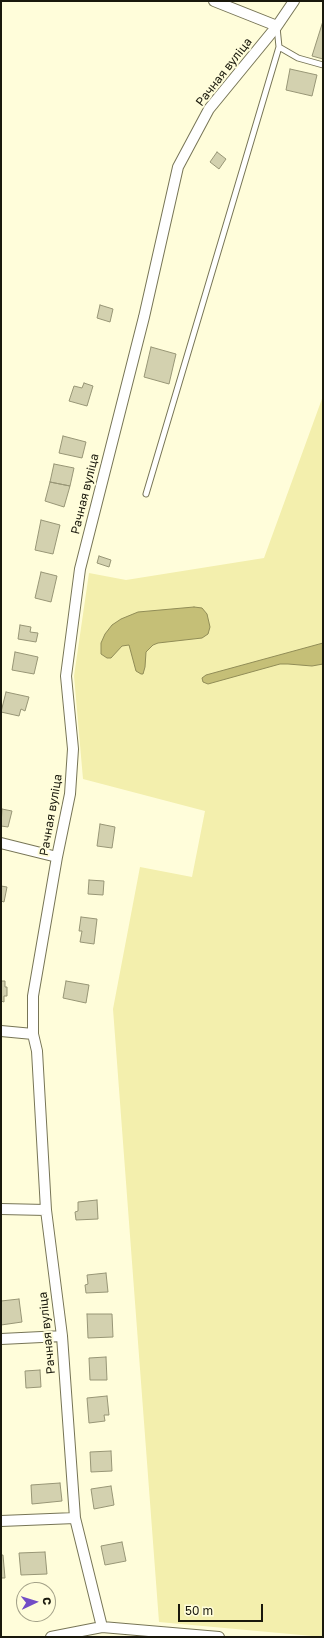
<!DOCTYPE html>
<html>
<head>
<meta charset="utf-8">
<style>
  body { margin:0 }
  #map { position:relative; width:324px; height:1638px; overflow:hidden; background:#fffdda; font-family:"Golos Text",sans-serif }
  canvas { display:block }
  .frame { position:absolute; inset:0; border:2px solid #19180c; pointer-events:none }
  .north { position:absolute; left:16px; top:1582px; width:40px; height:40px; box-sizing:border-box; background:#fffdda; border:1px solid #a3a188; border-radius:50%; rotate:86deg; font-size:11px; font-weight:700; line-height:16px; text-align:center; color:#19180c }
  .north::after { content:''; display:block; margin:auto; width:14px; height:18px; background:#734dc6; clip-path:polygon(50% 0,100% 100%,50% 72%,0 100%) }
  .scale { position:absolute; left:178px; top:1604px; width:85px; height:18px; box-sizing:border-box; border:2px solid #19180c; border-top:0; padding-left:5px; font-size:12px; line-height:14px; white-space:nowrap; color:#19180c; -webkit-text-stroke:3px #fffdda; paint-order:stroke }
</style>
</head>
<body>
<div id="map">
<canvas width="324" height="1638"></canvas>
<div class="frame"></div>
<div class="north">С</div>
<div class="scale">50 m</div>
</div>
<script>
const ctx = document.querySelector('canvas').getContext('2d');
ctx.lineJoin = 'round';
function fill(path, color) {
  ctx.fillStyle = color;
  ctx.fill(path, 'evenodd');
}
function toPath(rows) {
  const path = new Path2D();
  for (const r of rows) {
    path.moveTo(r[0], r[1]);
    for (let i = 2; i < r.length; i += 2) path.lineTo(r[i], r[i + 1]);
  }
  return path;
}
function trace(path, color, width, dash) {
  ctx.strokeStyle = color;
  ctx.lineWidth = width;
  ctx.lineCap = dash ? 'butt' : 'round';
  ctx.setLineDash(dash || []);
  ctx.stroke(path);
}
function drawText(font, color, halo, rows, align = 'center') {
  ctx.font = font + ' "Golos Text",sans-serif';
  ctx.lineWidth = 4;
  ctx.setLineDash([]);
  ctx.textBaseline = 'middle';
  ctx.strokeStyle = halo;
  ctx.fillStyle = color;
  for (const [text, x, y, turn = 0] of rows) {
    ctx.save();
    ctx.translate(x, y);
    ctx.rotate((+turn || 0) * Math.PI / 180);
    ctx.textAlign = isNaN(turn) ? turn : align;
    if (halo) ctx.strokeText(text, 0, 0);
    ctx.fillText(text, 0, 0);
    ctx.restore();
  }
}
fill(toPath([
  [323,396,323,1637,159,1622,113,1009,140,867,192,877,205,811,83,779,74,676,89,573,126,580,264,558]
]), '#f3efad');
const water = toPath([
  [194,607,202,608,207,614,210,627,208,634,202,638,158,643,153,645,146,652,145,667,143,674,141,674,136,671,129,645,122,646,111,658,107,658,101,654,101,643,105,634,112,625,121,619,138,612,194,607],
  [323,643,323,664,312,666,288,664,280,664,208,684,203,682,202,678,206,675,323,643]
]);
fill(water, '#c5bf77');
trace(water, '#918d57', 1);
const building = toPath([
  [323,21,323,59,312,56,323,21],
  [290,69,317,75,312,96,286,90,290,69],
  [217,152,226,159,219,169,210,162,217,152],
  [100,305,113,309,110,322,97,318,100,305],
  [151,347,176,354,169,384,144,377,151,347],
  [84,383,93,386,87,406,69,401,74,386,82,388,84,383],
  [63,436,86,442,82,458,59,453,63,436],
  [54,464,74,468,70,486,50,482,54,464],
  [50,482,70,486,64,507,45,501,50,482],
  [41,520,60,525,53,554,35,550,41,520],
  [99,556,111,560,109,567,97,563,99,556],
  [41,572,57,576,51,602,35,598,41,572],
  [20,625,31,627,30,632,38,633,36,642,18,639,20,625],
  [15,652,38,657,34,674,12,670,15,652],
  [6,692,29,697,25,711,21,709,19,716,1,712,6,692],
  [2,809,12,811,8,827,1,826,2,809],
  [100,824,115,827,112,848,97,846,100,824],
  [89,880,104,881,103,895,88,894,89,880],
  [1,886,7,887,4,902,1,901,1,886],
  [81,917,97,919,94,944,80,942,82,931,79,931,81,917],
  [1,981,5,981,5,987,7,987,7,996,4,996,4,1002,1,1001,1,981],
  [66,981,89,985,86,1003,63,998,66,981],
  [97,1200,98,1219,76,1220,75,1212,78,1211,78,1202,97,1200],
  [106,1273,108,1292,86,1293,85,1285,88,1284,87,1275,106,1273],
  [19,1299,22,1322,1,1325,1,1301,19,1299],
  [87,1314,112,1314,113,1337,88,1338,87,1314],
  [106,1357,107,1380,90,1380,89,1358,106,1357],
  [40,1370,41,1387,26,1388,25,1371,40,1370],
  [107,1396,109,1415,104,1415,105,1421,89,1423,87,1398,107,1396],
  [111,1451,112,1471,91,1472,90,1452,111,1451],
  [60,1483,62,1501,32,1504,31,1485,60,1483],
  [111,1486,114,1505,94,1509,91,1489,111,1486],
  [122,1542,126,1561,105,1565,101,1546,122,1542],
  [45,1552,47,1574,21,1575,19,1553,45,1552],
  [1,1555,3,1555,5,1578,1,1578,1,1555]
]);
fill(building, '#d3d1af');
trace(building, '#989676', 1);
const service = toPath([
  [279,47,298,58,323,65],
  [146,494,279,47,277,27]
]);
const minor = toPath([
  [214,1,277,26],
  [1,843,57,857],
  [1,1031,33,1034],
  [1,1209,46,1210],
  [1,1339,62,1336],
  [1,1521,75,1518],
  [102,1627,75,1518,62,1336,46,1210,37,1051,33,1034,33,996,57,857,70,794,73,749,66,676,80,569,144,317,178,167,209,109,277,26,294,1],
  [51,1637,102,1627,219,1637]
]);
trace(service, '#777556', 7);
trace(minor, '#777556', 12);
trace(service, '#fff', 5);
trace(minor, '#fff', 10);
drawText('12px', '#19180c', '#fffdda', [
  ["Рачная вуліца",224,72,-52],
  ["Рачная вуліца",85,494,-76],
  ["Рачная вуліца",51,815,-80],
  ["Рачная вуліца",47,1333,-96]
]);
</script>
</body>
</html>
